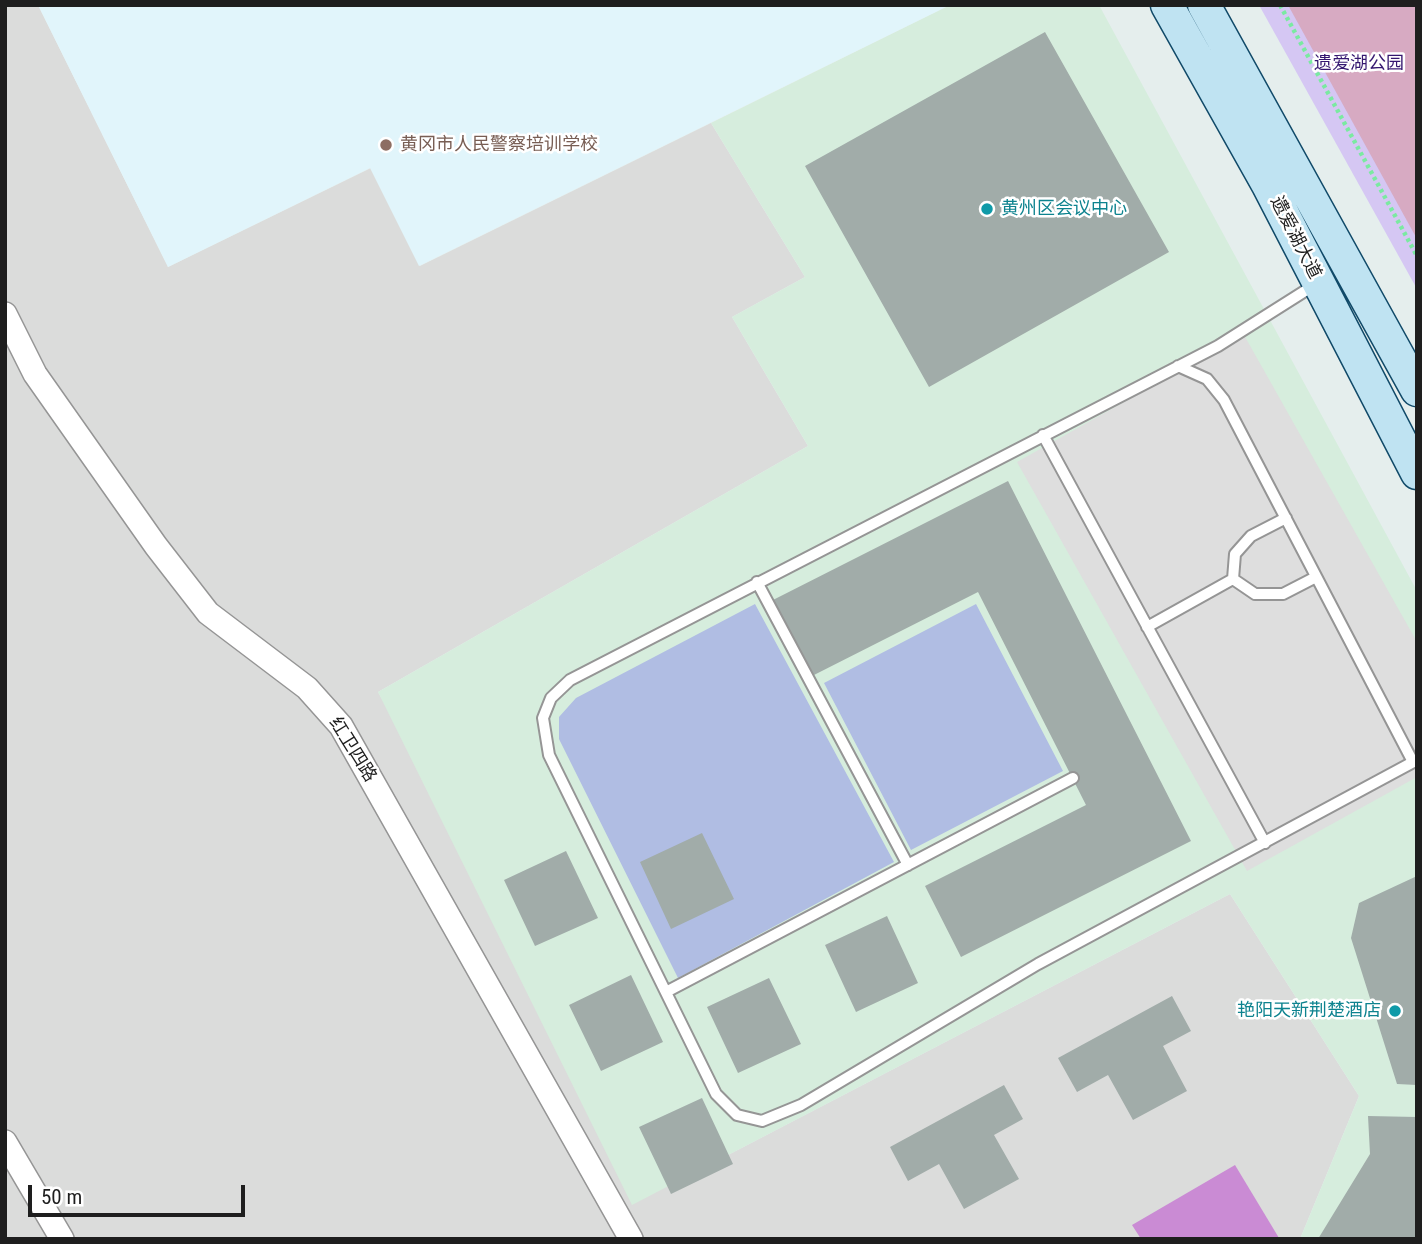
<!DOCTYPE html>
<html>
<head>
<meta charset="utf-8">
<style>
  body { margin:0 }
  #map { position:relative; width:1422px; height:1244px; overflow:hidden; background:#e5eeed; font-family:"Roboto Condensed",sans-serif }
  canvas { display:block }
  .frame { position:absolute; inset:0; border:7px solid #1e1e1e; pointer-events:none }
  .scale { position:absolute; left:28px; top:1185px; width:217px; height:32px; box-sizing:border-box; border:4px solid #1e1e1e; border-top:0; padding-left:9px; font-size:21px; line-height:24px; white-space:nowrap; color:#1e1e1e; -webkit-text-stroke:5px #fff; paint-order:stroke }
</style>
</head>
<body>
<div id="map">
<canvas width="1422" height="1244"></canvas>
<div class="frame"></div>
<div class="scale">50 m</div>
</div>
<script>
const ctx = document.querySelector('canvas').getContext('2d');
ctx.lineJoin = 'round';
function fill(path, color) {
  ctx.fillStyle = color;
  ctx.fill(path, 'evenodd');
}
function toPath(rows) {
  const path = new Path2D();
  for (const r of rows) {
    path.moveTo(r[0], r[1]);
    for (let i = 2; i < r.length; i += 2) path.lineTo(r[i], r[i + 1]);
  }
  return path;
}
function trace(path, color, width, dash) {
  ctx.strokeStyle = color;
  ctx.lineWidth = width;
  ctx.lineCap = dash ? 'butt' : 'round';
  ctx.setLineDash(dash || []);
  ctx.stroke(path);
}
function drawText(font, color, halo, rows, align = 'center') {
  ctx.font = font + ' "Roboto Condensed","Noto Sans SC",sans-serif';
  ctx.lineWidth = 5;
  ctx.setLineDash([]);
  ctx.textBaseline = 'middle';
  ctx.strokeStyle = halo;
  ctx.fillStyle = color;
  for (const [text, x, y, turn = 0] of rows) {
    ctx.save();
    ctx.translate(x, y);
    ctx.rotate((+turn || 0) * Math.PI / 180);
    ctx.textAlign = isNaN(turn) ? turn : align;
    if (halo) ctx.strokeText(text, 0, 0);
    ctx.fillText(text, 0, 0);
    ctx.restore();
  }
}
fill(toPath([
  [5,5,38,5,168,267,371,168,420,266,711,123,805,277,732,317,808,446,378,692,676,1182,1230,894,1359,1096,1300,1239,5,1239]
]), '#dbdcdb');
fill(toPath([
  [950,5,1099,5,1417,591,1417,1239,1300,1239,1359,1096,1230,894,632,1205,378,692,808,446,732,317,805,277,711,123]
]), '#d6eddd');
fill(toPath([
  [38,5,950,5,419,266,370,168,168,267]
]), '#e1f5fb');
fill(toPath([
  [755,604,894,862,678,978,559,739,559,717,576,698],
  [976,604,1063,771,911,850,824,683]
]), '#b0bde3');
fill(toPath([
  [1259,5,1417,5,1417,289]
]), '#d5c7f3');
fill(toPath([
  [1235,1165,1279,1238,1141,1239,1132,1225]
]), '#ca8bd4');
fill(toPath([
  [1244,335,1417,642,1417,777,1247,871,1017,462]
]), '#dedede');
fill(toPath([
  [1288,5,1417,5,1417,239]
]), '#d7aac2');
fill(toPath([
  [1045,32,1169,252,929,387,805,166],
  [1008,481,1191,841,961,957,925,886,1086,805,978,592,810,677,771,601],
  [702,833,734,899,671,929,640,862],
  [566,851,598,918,535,946,504,880],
  [1417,876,1417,1085,1397,1084,1351,938,1359,903],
  [887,916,918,983,856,1012,825,945],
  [631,975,663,1042,601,1071,569,1005],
  [769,978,801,1044,738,1073,707,1007],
  [1172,996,1191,1031,1163,1046,1187,1091,1133,1120,1108,1075,1077,1092,1058,1058],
  [1004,1085,1023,1119,994,1135,1019,1179,964,1209,939,1164,908,1181,890,1147],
  [702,1098,733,1164,671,1194,639,1127],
  [1368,1116,1417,1117,1417,1239,1318,1239,1370,1154]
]), '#a1aca9');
const service = toPath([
  [1316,284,1218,346,570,680,551,698,543,718,549,755,716,1094,737,1115,762,1121,801,1105,1038,964,1417,760],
  [1178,366,1207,379,1224,400,1413,762],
  [1043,435,1265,843],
  [1286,518,1251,536,1235,554,1233,579,1255,594,1283,594,1316,577],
  [757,582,908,865],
  [1147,627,1233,579],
  [666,992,1073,778]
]);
const minor = toPath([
  [5,314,35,374,156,546,208,613,307,688,341,726,631,1239],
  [5,1142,62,1239]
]);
const secondary = toPath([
  [1167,5,1268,185,1417,473],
  [1204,5,1417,390]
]);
trace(service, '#959595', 14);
trace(minor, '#959595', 26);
trace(secondary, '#114a69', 35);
trace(toPath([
  [1280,5,1417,256]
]), '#7aeaa1', 4.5, [3.5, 3.5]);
trace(service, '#fff', 10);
trace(minor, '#fff', 23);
trace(secondary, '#bfe3f2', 32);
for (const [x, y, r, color] of [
  [386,145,7,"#8d6e63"],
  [987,209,7,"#0f9aa8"],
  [1395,1011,7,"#0f9aa8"]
]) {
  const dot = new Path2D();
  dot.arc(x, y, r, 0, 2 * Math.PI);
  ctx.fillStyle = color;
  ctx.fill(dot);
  trace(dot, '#fff', 2.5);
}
drawText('18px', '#351770', '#fff', [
  ["遗爱湖公园",1359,64]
]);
drawText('18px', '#785e54', '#fff', [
  ["黄冈市人民警察培训学校",400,145]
], 'left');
drawText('18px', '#0d838f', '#fff', [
  ["黄州区会议中心",1001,209],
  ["艳阳天新荆楚酒店",1381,1011,"right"]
], 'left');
drawText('18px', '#1e1e1e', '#fff', [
  ["遗爱湖大道",1295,238,63],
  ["红卫四路",352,750,58]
]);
</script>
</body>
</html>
